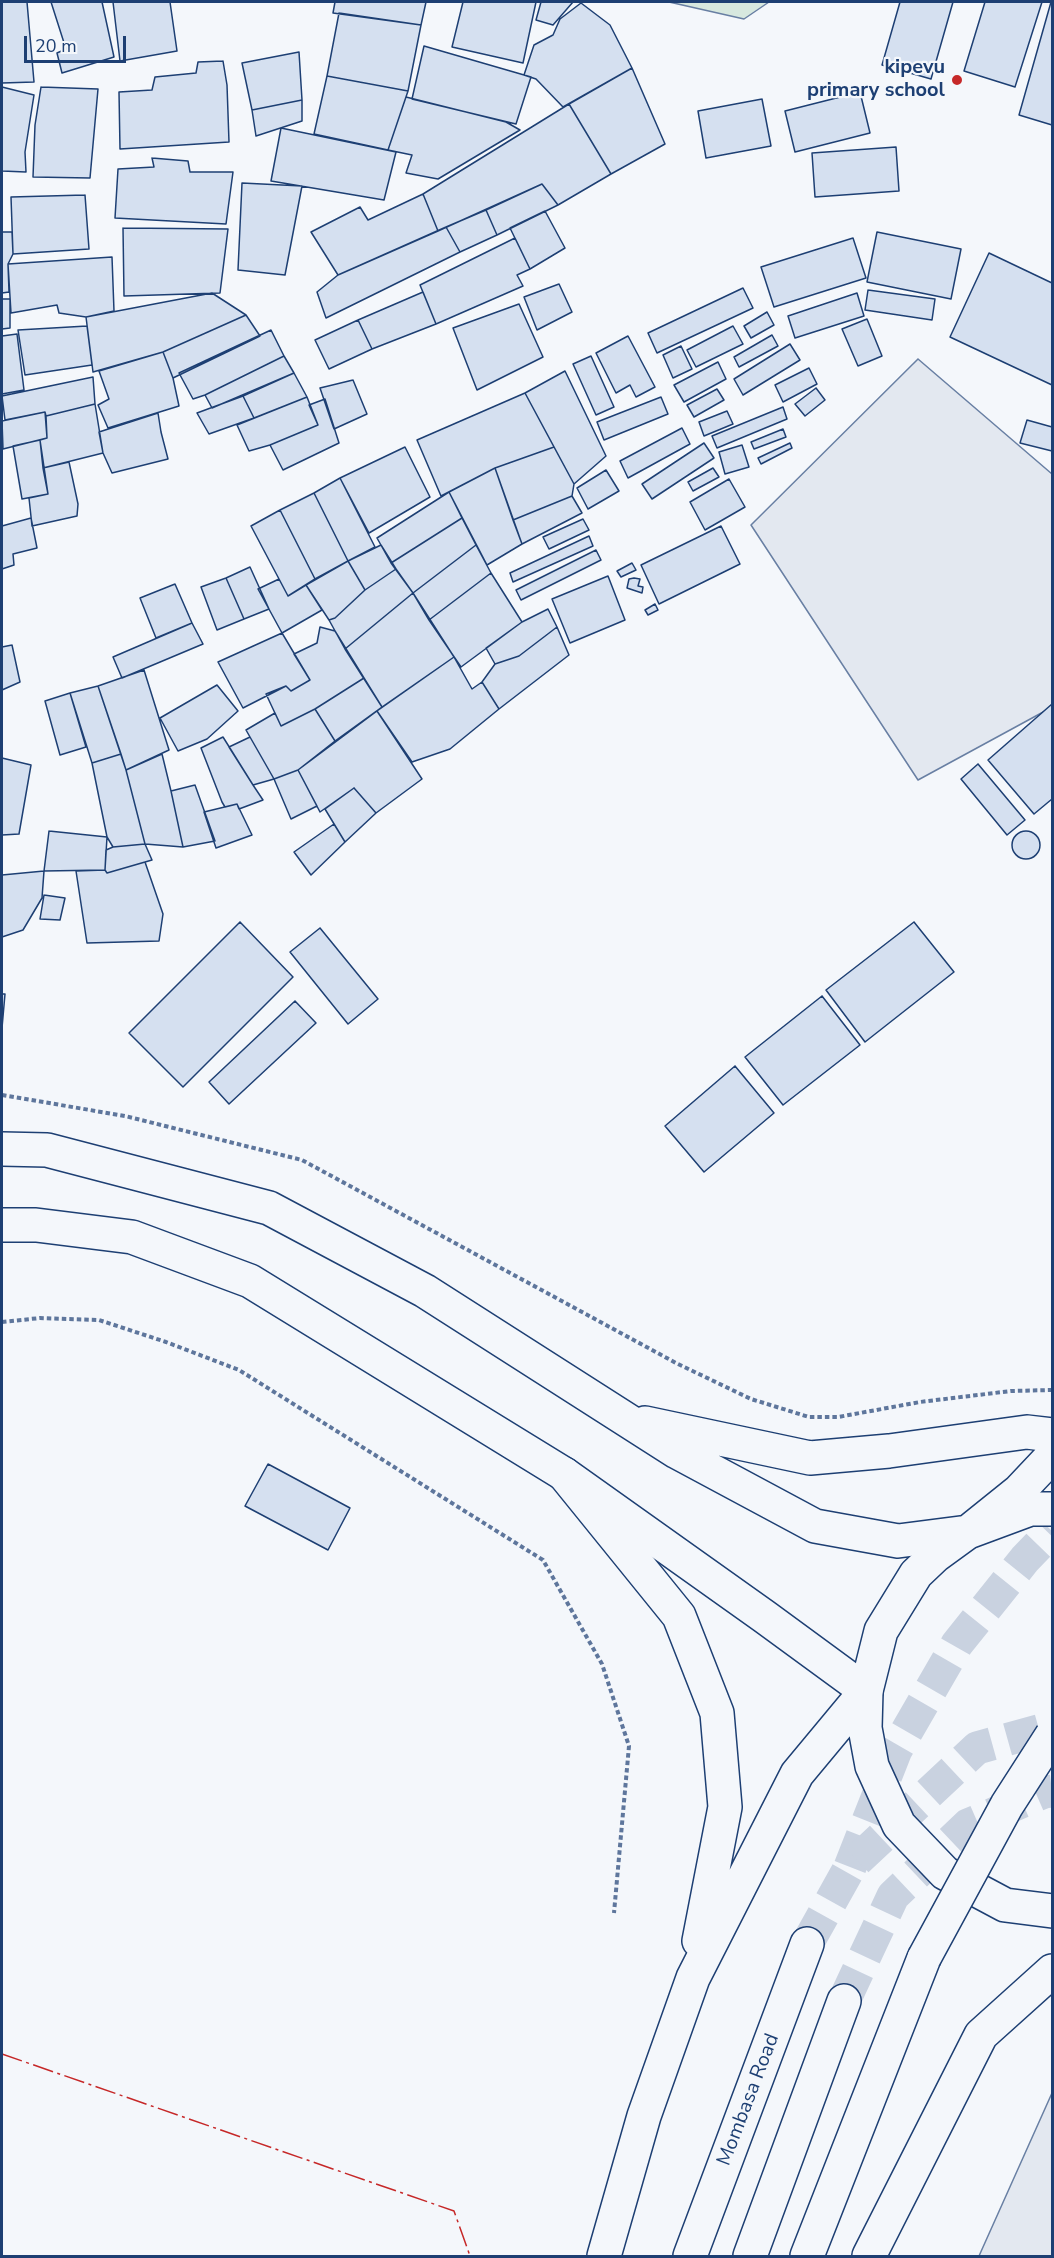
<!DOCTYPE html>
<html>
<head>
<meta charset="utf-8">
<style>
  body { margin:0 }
  #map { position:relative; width:1054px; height:2258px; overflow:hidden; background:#f4f7fb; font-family:"Nunito Sans",sans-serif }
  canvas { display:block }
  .frame { position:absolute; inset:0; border:3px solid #1d3f73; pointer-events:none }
  .scale { position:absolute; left:24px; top:36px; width:102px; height:27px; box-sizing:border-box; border:3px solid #1d3f73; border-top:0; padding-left:8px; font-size:18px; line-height:21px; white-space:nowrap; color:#1d3f73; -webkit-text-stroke:4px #f4f7fb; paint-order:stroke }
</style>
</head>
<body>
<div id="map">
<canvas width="1054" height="2258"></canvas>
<div class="frame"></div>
<div class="scale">20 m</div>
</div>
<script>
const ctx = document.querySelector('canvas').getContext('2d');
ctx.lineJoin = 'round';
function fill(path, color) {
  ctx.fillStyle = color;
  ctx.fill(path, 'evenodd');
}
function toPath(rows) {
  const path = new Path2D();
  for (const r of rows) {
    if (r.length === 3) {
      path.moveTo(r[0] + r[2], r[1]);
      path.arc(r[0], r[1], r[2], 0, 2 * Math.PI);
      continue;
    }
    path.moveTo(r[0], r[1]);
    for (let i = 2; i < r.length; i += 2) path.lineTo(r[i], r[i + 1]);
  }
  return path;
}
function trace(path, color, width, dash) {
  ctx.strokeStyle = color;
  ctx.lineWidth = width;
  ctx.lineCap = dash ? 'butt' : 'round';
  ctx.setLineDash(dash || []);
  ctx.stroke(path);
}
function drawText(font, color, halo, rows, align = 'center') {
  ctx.font = font + ' "Nunito Sans",sans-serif';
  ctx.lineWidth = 4.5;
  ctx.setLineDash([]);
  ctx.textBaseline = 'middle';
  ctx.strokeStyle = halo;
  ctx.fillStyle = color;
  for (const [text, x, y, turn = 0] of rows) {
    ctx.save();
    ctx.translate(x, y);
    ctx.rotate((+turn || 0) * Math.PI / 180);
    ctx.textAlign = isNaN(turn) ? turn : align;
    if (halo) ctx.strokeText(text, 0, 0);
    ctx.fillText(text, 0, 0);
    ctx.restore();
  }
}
const green = toPath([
  [669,2,769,2,744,19,669,2]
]);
fill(green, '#d7e8df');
trace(green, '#687fa3', 1.5);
const parking = toPath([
  [918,359,1052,474,1052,709,1045,711,918,780,751,525,918,359],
  [1052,2093,1052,2256,979,2256,1052,2093]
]);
fill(parking, '#e3e8f0');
trace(parking, '#687fa3', 1.5);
const building = toPath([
  [2,2,27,2,34,82,2,83,2,2],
  [51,2,102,2,114,57,62,73,57,53,66,49,51,2],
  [113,2,170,2,177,51,120,61,113,2],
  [335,2,426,2,421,25,333,13,335,2],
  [463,2,536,2,523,63,452,47,463,2],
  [541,2,573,2,553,25,536,20,541,2],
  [900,2,953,2,931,79,882,65,900,2],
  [985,2,1042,2,1015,87,964,71,985,2],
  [1051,2,1052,2,1052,125,1019,115,1051,2],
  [581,3,610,25,632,68,563,107,536,79,524,75,534,45,553,35,560,19,581,3],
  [339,13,421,25,408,91,327,76,339,13],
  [424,46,531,77,516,124,412,99,424,46],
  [299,52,302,100,252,110,242,63,299,52],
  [223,61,227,85,229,142,120,149,119,92,152,90,155,77,196,73,198,62,223,61],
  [632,68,665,144,611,174,569,104,632,68],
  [327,76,408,91,388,150,314,134,327,76],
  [2,87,34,95,25,152,26,172,2,171,2,87],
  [41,87,98,89,90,178,33,177,35,125,41,87],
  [860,92,870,133,795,152,785,111,860,92],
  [406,97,506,122,520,130,438,179,406,173,412,155,388,150,406,97],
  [762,99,771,146,706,158,698,111,762,99],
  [302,100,302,121,256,136,252,110,302,100],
  [569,104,611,174,558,205,542,184,438,231,423,194,569,104],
  [281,128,396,152,384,200,271,181,281,128],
  [896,147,899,191,815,197,812,153,896,147],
  [152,158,188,161,190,172,233,172,226,224,115,218,118,169,154,167,152,158],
  [242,183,302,186,285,275,238,270,242,183],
  [542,184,558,205,497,235,486,210,542,184],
  [423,194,438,231,338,275,311,232,360,207,368,220,423,194],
  [85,195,89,249,13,254,11,197,85,195],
  [486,210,497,235,460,252,446,227,486,210],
  [545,211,565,248,530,269,510,228,545,211],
  [446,227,460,252,326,318,317,292,338,275,446,227],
  [123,228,228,229,220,293,124,296,123,228],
  [2,232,12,232,13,254,8,264,9,292,2,293,2,232],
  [877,232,961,249,951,299,867,282,877,232],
  [515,238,530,269,517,275,523,286,436,324,420,285,515,238],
  [853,238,866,278,774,307,761,267,853,238],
  [989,253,1052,283,1052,385,950,337,989,253],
  [112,257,114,311,86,317,59,313,57,305,11,313,8,264,112,257],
  [559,284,572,312,537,330,524,297,559,284],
  [743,288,753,308,657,353,648,333,743,288],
  [868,290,935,299,932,320,865,310,868,290],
  [423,292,436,324,372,349,358,320,423,292],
  [212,293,246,315,163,352,93,372,86,317,212,293],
  [857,293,864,316,795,338,788,316,857,293],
  [2,299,10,299,10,328,2,329,2,299],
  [519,304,543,357,477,390,453,328,519,304],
  [767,312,774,325,751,338,744,326,767,312],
  [246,315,260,336,173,378,163,352,246,315],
  [867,319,882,356,858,366,842,329,867,319],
  [358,320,372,349,329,369,315,340,358,320],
  [87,326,92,365,25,375,18,330,87,326],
  [733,326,743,344,696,367,687,350,733,326],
  [271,330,284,356,205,395,193,399,179,373,271,330],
  [17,334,24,390,2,394,2,336,17,334],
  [772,335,778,346,739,367,734,357,772,335],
  [628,336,655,387,636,397,630,385,616,393,596,353,628,336],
  [790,344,800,360,743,395,734,379,790,344],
  [681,346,692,369,673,378,663,355,681,346],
  [163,352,173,378,179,406,108,428,98,405,109,399,99,371,163,352],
  [284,356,294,373,212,408,205,395,284,356],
  [591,356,614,407,596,415,573,364,591,356],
  [718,362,726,379,684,402,674,385,718,362],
  [809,368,817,384,783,402,775,385,809,368],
  [565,371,606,456,574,484,525,393,565,371],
  [294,373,307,397,254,418,243,396,294,373],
  [93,377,95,404,46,416,45,412,5,420,2,396,93,377],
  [353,380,367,414,334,429,320,388,353,380],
  [816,388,825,400,805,416,795,404,816,388],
  [717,389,724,400,694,417,687,405,717,389],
  [525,393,554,447,495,468,441,496,417,440,525,393],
  [243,396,254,418,209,434,197,413,243,396],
  [307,397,318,425,270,445,249,451,237,425,307,397],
  [661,397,668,414,604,440,597,422,661,397],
  [325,399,339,443,283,470,270,445,318,425,309,405,325,399],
  [95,404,103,453,43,468,40,440,47,438,46,416,95,404],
  [783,407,787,419,717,448,712,436,783,407],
  [727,411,733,424,704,436,699,422,727,411],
  [45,412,47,438,3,449,2,421,45,412],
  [158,413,161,432,168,459,112,473,103,453,99,432,158,413],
  [1027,420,1052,427,1052,451,1020,443,1027,420],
  [682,428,690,444,628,478,620,461,682,428],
  [783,429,786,437,754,449,751,442,783,429],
  [40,440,48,494,22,499,13,446,40,440],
  [704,443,714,458,652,499,642,484,704,443],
  [790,443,792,448,761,464,758,458,790,443],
  [742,445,749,467,725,474,719,452,742,445],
  [405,447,430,497,369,533,340,478,405,447],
  [554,447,574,484,572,496,513,520,495,468,554,447],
  [69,462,78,504,77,516,32,526,29,498,48,494,43,468,69,462],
  [495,468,522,544,487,565,449,492,495,468],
  [713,468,719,477,693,491,688,482,713,468],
  [606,470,619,491,588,509,577,488,606,470],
  [340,478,375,547,348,561,314,493,340,478],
  [729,479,745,507,705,530,690,502,729,479],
  [449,492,462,518,391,563,377,538,449,492],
  [314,493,348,561,315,579,280,510,314,493],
  [572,496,582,513,522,544,513,520,572,496],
  [280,510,315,579,288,596,251,526,280,510],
  [31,518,37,548,13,554,14,565,2,569,2,526,31,518],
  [462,518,476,545,413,593,391,563,462,518],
  [583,519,589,530,549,549,543,537,583,519],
  [721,526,740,564,659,604,641,565,721,526],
  [589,536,593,546,513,582,510,573,589,536],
  [381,545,396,569,365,590,348,561,381,545],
  [476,545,491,573,429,620,413,593,476,545],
  [596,550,601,560,521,600,516,590,596,550],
  [348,561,365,590,335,618,329,620,306,585,348,561],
  [632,563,636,570,621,577,617,571,632,563],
  [250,567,269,609,244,619,226,578,250,567],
  [396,569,413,593,345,649,329,620,335,618,365,590,396,569],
  [491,573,522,622,461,667,429,620,491,573],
  [608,576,625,620,570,643,552,599,608,576],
  [226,578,244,619,217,630,201,587,226,578],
  [634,578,640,579,638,586,643,587,642,593,627,588,629,579,634,578],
  [279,579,288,596,306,585,322,610,282,633,258,589,279,579],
  [175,584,192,623,156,638,140,598,175,584],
  [413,593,454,657,382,707,345,649,413,593],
  [655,604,658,610,648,615,645,610,655,604],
  [548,609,557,627,519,656,495,664,486,648,522,622,548,609],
  [192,623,203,644,122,678,113,657,192,623],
  [320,627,335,631,364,678,315,709,281,726,266,694,286,686,291,691,310,680,294,654,317,643,320,627],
  [557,627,569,655,499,709,482,682,495,664,519,656,557,627],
  [282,633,310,680,291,691,286,686,243,708,218,662,282,633],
  [12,645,20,682,2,690,2,647,12,645],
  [454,657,472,689,482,682,499,709,450,749,412,762,377,711,454,657],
  [144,670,169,750,126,770,98,686,144,670],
  [364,678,382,707,335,741,315,709,364,678],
  [217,685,238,711,207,739,178,751,160,718,217,685],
  [98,686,121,754,92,763,70,693,98,686],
  [70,693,86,747,60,755,45,701,70,693],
  [1052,704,1052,799,1034,814,988,760,1052,704],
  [315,709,335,741,298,770,274,779,246,730,275,713,281,726,315,709],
  [377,711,422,779,376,813,354,788,320,812,298,770,377,711],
  [223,737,253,785,263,800,239,809,237,804,225,807,222,802,201,748,223,737],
  [250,737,274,779,253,785,229,747,250,737],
  [121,754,126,770,145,844,113,847,107,837,92,763,121,754],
  [162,754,171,791,183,847,145,844,126,770,162,754],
  [2,758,31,765,19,834,2,835,2,758],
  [978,764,1025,820,1007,835,961,779,978,764],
  [298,770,317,806,291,819,274,779,298,770],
  [195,785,215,841,183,847,171,791,195,785],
  [354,788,376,813,345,842,325,809,354,788],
  [237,804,252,835,216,848,204,812,237,804],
  [334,824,345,842,311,875,294,852,334,824],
  [49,831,107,837,105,870,44,871,49,831],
  [1026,845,14],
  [145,844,152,860,107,873,105,870,106,850,113,847,145,844],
  [145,862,163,914,159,941,87,943,76,871,105,870,107,873,145,862],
  [44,871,42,898,23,930,2,937,2,875,44,871],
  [44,895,65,898,60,920,40,919,44,895],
  [240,922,293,977,183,1087,129,1033,240,922],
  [914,922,954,972,865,1042,826,990,914,922],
  [320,928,378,999,348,1024,290,952,320,928],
  [2,994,5,994,2,1028,2,994],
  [822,996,860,1045,783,1105,745,1057,822,996],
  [295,1001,316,1023,229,1104,209,1082,295,1001],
  [735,1066,774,1113,704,1172,665,1126,735,1066],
  [268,1464,350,1508,328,1550,245,1506,268,1464]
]);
fill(building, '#d5e0f0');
trace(building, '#1d3f73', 1.5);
trace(toPath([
  [850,1867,896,1750,957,1644,1025,1559,1052,1531]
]), '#c9d2e0', 33, [33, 16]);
trace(toPath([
  [807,1944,850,1867,977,1748,1052,1727],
  [844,2001,893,1896,968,1825,1044,1792,1052,1791]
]), '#c9d2e0', 33, [33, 16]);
const secondary = toPath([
  [2,1149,47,1150,269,1208,425,1291,677,1452,815,1526,898,1541,968,1532,1019,1491,1052,1456],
  [2,1225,36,1225,132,1237,250,1281,564,1474,765,1617,866,1691],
  [645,1423,810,1458,889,1451,1027,1432,1052,1435]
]);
const highway = toPath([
  [564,1474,679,1616,717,1713,725,1807,699,1941],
  [1052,1509,1030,1509,968,1532,935,1556,916,1574,881,1631,866,1691,865,1728,872,1766,899,1825,945,1873,1005,1905,1052,1911],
  [604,2256,644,2116,693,1978,797,1774,866,1691],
  [690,2256,807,1944],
  [750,2256,844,2001],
  [807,2256,924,1958],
  [869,2256,981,2035,1052,1971]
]);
trace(secondary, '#1d3f73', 36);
trace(highway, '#1d3f73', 36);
trace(toPath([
  [2,1095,125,1116,302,1160,676,1363,751,1399,809,1417,838,1417,920,1402,1011,1391,1052,1390],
  [2,1322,40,1318,99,1320,166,1342,239,1370,543,1560,602,1664,629,1746,614,1913]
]), '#5e769c', 4, [4.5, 3]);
trace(secondary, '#f4f7fb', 33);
trace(highway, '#f4f7fb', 33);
const highwayBridge = toPath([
  [924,1958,1007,1805,1052,1735]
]);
trace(highwayBridge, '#1d3f73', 36, []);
trace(highwayBridge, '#f4f7fb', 33);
trace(toPath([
  [2,2054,454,2211,470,2256]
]), '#c62828', 1.5, [21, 4.5, 3, 4.5]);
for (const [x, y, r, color] of [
  [957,80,6,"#c62828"]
]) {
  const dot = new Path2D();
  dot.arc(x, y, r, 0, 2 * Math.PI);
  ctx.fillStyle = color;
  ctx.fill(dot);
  trace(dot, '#f4f7fb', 2);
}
drawText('bold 20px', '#1d3f73', '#f4f7fb', [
  ["kipevu",945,68],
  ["primary school",945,91]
], 'right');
drawText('20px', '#1d3f73', '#f4f7fb', [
  ["Mombasa Road",749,2100,-69]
]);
</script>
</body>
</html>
